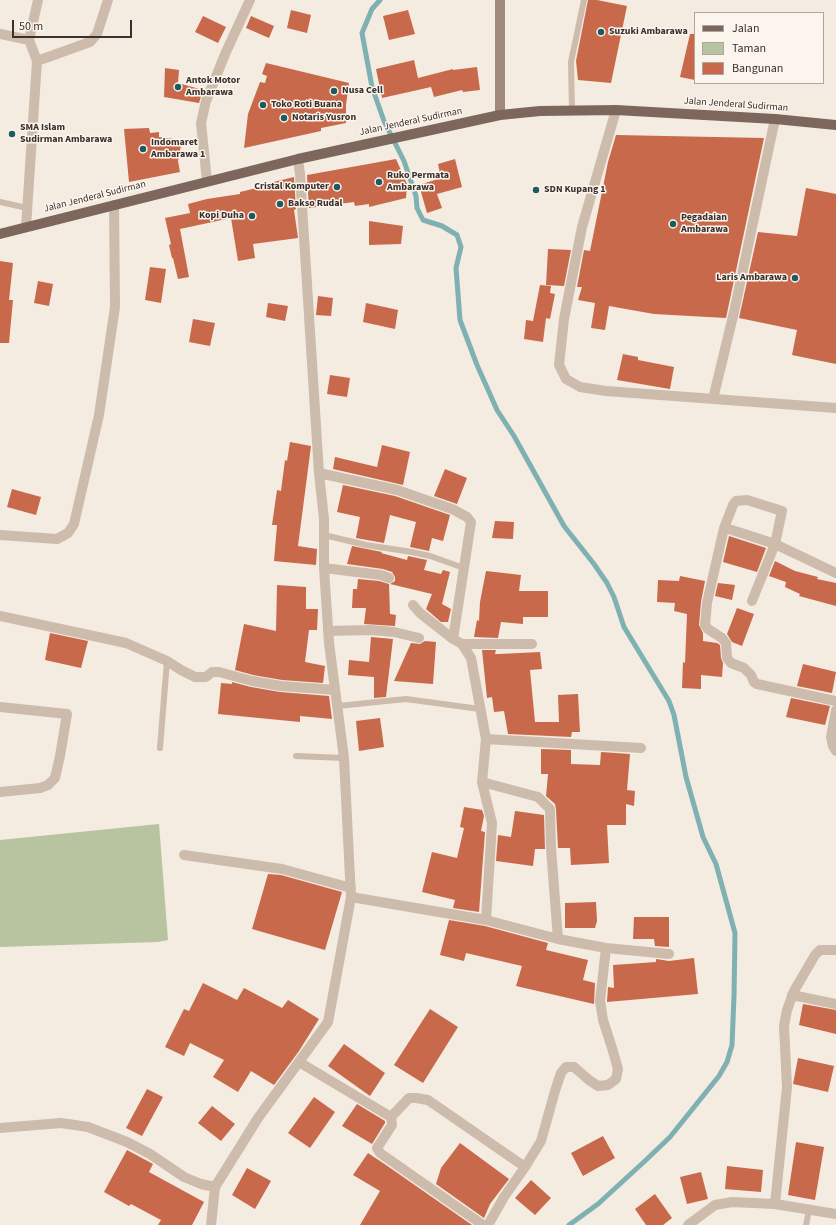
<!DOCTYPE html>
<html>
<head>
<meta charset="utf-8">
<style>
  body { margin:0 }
  #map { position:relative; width:836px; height:1225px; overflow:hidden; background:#f4ebe1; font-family:"Source Sans 3",sans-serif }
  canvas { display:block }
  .legend { position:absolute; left:694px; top:12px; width:130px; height:72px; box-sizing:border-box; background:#fbf5ee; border:1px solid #aea6a0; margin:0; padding:5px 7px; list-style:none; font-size:12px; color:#3b302b }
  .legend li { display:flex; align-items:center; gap:8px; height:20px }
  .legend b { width:20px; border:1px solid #aea6a0 }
  .scale { position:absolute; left:12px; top:20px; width:120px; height:18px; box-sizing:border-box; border:2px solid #3b302b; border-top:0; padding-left:5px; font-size:12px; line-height:14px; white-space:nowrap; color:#3b302b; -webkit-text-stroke:3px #fbf5ee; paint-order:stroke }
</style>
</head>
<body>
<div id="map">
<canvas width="836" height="1225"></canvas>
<ul class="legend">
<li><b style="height:5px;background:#7d675c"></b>Jalan</li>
<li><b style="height:11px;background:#b8c4a0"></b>Taman</li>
<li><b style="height:11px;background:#c8694b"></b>Bangunan</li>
</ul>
<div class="scale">50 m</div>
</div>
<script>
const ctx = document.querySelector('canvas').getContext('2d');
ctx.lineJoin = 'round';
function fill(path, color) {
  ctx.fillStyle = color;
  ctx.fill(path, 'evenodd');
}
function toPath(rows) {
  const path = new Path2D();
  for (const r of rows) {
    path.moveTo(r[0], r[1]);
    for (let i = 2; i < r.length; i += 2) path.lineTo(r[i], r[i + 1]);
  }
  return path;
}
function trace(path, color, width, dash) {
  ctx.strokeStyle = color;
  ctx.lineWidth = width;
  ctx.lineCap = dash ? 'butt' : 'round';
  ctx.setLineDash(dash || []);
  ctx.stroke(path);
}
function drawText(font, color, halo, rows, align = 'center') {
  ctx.font = font + ' "Source Sans 3",sans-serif';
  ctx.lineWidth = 3;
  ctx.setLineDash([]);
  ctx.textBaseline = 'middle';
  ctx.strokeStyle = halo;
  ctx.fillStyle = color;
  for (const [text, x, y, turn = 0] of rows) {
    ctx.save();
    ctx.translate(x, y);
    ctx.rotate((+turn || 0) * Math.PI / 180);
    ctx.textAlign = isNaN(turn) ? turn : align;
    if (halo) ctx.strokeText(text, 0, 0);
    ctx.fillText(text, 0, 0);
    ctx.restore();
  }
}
fill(toPath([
  [159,824,168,940,158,942,0,947,0,840]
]), '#b8c4a0');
trace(toPath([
  [380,0,372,9,362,33,372,87,384,121,404,161,416,196,417,208,423,220,442,226,457,235,461,247,456,268,460,320,477,365,497,410,514,436,564,526,594,564,607,583,614,597,624,627,669,701,674,715,686,777,703,837,716,864,735,933,734,996,732,1045,727,1062,719,1076,670,1137,646,1160,598,1204,569,1225]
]), '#7fb0b2', 5);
fill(toPath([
  [588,0,597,0,627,6,611,83,578,80,576,61],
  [291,10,311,15,307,33,287,28],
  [408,10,415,34,389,40,383,16],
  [203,16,226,27,218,43,195,32],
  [251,16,274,26,269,38,246,28],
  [690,34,695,34,695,80,680,77],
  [414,60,418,78,453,69,453,70,477,67,480,90,463,92,462,90,434,97,431,87,382,98,376,69],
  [266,63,349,83,346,105,346,123,321,128,321,131,244,148,248,114,260,82,265,83,267,76,262,74],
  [165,68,179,70,178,83,203,90,199,103,164,97],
  [149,128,150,133,159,132,159,137,182,140,178,161,180,172,129,182,124,129],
  [616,135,764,138,726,318,654,314,609,306,605,330,591,328,595,303,578,300,582,287,577,287,584,250,590,251,608,162],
  [396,159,407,184,406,198,369,207,369,204,355,206,354,202,309,208,307,175],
  [455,159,462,187,437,194,442,208,427,213,419,185,441,178,438,164],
  [294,177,296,209,294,210,298,238,253,244,255,258,238,261,231,218,180,229,189,277,178,279,173,258,172,258,169,245,171,244,165,218,190,213,188,204,207,199,240,194,240,192,265,186,265,184],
  [806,188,836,194,836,364,792,355,797,330,739,318,758,232,797,236],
  [369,221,403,226,401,244,369,245],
  [548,249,571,250,564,286,546,285],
  [0,261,13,263,9,300,13,300,9,343,0,343],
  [150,267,166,269,161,303,145,300],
  [38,281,53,284,49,306,34,303],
  [540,285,551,286,550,293,555,294,550,319,546,318,543,342,524,339,526,320,533,321],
  [318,296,333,298,331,316,316,315],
  [268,303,288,306,285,321,266,317],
  [366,303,398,310,395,329,363,322],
  [193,319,215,323,210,346,189,342],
  [623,354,638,357,638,360,674,367,670,389,617,380],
  [330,375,350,378,347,397,327,394],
  [290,442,311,446,298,546,317,549,316,565,274,561,277,525,272,525,277,490,281,491,285,460,287,461],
  [382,445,410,452,403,485,333,469,335,457,377,467],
  [445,469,467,478,457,504,434,496],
  [343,485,395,496,450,515,443,541,432,538,429,551,410,547,416,522,390,515,384,543,356,538,360,517,337,512],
  [12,489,41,497,36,515,7,507],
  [495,521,514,522,513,539,492,538],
  [729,536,766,548,757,572,723,562],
  [352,546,382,552,381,553,407,560,408,556,427,560,424,570,441,574,443,570,450,572,442,604,451,609,448,622,441,622,426,609,432,594,390,584,395,581,395,577,392,572,383,569,347,564],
  [775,561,795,571,818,577,817,579,836,583,836,606,799,596,800,594,785,587,786,582,769,576],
  [486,571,521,575,519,591,548,591,548,617,523,617,523,624,501,622,498,638,474,637,477,620,479,621,480,602],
  [680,576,705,581,701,602,699,625,703,633,703,641,717,643,720,645,721,658,723,663,722,677,701,675,701,689,682,688,683,662,685,663,687,614,674,611,675,603,657,602,658,580,679,581],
  [358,579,379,581,389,584,390,614,396,615,395,626,364,624,366,608,352,608,353,589,357,589],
  [718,583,735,585,732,600,715,596],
  [277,585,306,587,306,609,318,609,317,630,309,630,305,662,325,666,323,683,282,680,253,675,235,670,244,624,276,631],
  [737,608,754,614,742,646,732,642,727,634],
  [50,633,88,641,81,668,45,660],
  [371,637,393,639,386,697,374,698,374,677,348,675,349,660,369,662],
  [425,641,436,642,433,684,394,681,411,643,420,644],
  [482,650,496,650,495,654,499,654,540,652,542,669,530,670,535,722,559,722,558,695,578,694,580,732,572,732,571,737,508,734,504,711,494,712,492,697,487,698],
  [803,664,836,672,832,693,797,686],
  [232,682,251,687,280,692,329,696,332,719,300,716,300,722,218,714,221,683,232,684],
  [791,698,830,706,825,725,786,717],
  [380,718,384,747,359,751,356,721],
  [541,749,571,750,571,764,600,765,601,752,630,754,627,790,635,791,634,806,626,804,626,825,607,825,609,863,571,865,570,848,558,848,556,809,555,804,546,796,548,774,541,774],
  [464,807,482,810,484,816,481,831,485,832,479,912,453,908,455,900,422,892,432,852,457,858,464,828,460,827],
  [515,811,544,815,545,849,535,849,533,866,496,861,498,835,511,837],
  [268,874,281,875,342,892,325,950,252,929],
  [596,902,597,921,595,928,565,928,565,903],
  [634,917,669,917,669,947,655,946,654,939,633,939],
  [449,920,485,926,548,943,546,950,588,960,583,980,595,983,594,1004,516,986,522,966,466,953,464,961,440,955],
  [694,958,698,994,607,1002,608,987,614,988,613,965,656,962,656,959,669,961],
  [203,983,237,1000,244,988,282,1008,288,1000,319,1019,299,1051,274,1085,251,1071,238,1092,213,1077,224,1060,190,1043,184,1056,165,1047,184,1009,189,1011],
  [803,1004,836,1010,836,1034,799,1025],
  [430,1009,458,1027,423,1083,394,1065],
  [344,1044,385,1073,370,1096,328,1066],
  [798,1058,834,1066,828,1092,793,1084],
  [147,1089,163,1097,142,1136,126,1128],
  [314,1097,335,1112,310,1148,288,1133],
  [357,1104,385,1121,385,1123,372,1144,342,1126],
  [212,1106,235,1124,221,1141,198,1123],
  [603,1136,615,1158,583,1176,571,1153],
  [796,1142,824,1147,815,1200,788,1195],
  [460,1143,509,1179,490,1204,484,1218,436,1184,441,1168],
  [127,1150,153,1164,149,1172,204,1202,192,1225,158,1225,161,1220,131,1204,129,1206,104,1192],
  [368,1153,386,1165,472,1225,360,1225,380,1191,353,1175],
  [727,1166,763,1170,761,1192,725,1189],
  [247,1168,271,1181,255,1209,232,1195],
  [701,1172,708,1199,687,1204,680,1177],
  [531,1180,551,1198,535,1215,515,1198],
  [655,1194,672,1218,663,1225,646,1225,635,1209]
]), '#c8694b');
trace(toPath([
  [572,111,571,62,584,0],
  [0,202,27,208],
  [324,535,366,545,412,552,430,556,464,568],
  [338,706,406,699,480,709],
  [160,748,167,661],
  [296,756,344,758],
  [806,1225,809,1210]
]), '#cdbbac', 6);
trace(toPath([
  [0,34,29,40],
  [37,61,90,42,97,34,108,0],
  [616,110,582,227,564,319,559,365,566,379,580,387,606,391,836,408],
  [207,181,201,123,206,101,226,52,250,0],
  [26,227,37,61,29,40,38,0],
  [713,399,734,312,775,119],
  [319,473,397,490,452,509,467,517,471,522,453,639,462,644,471,658,486,739,482,782,492,823,486,920],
  [724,528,733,505,736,501,747,500,782,511,775,544,752,601],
  [0,535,57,539,68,533,74,524,99,415,115,307,114,205],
  [324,568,381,575,389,578],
  [836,573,775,544,732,530,724,528,707,603,705,625,708,629,722,638,726,643,727,658,731,663,744,668,751,675,754,682,757,684,836,701],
  [413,605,420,613,453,639],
  [0,616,126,643,167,661,181,670,195,677,206,677,212,672,219,672,252,681,281,686,335,690],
  [328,631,371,630,394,632,419,638],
  [462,644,532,644],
  [0,707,67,714,60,756,55,778,48,785,40,788,0,792],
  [836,710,831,737,833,746,836,751],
  [486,739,641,748],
  [482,782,538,797,550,809,551,848,558,939],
  [184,855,282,869,351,888],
  [351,897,486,920,558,939,606,948,669,954],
  [792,995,836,1004],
  [299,1062,391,1117,392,1125,377,1148,380,1153,483,1225],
  [391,1117,409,1098,416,1098,428,1100,525,1167],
  [0,1128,61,1123,88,1127,127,1142,150,1154,184,1177,201,1184,215,1187],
  [775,1204,787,1087,784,1026,787,1010,794,991,815,955,820,950,836,950],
  [211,1225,215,1187,258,1118,328,1022,351,897,344,758,329,643,324,568,324,519,319,473,300,174,298,159],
  [488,1225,504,1197,525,1167,541,1141,555,1091,561,1073,566,1067,574,1067,589,1080,598,1086,608,1085,616,1079,618,1069,612,1048,603,1020,600,1001,606,948],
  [688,1225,715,1205,732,1202,775,1204,836,1214]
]), '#cdbbac', 10);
trace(toPath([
  [500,115,500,0]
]), '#a18a7d', 10);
trace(toPath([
  [0,234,298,159,500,115,540,111,616,110,775,119,836,125]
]), '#7d675c', 10);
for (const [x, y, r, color] of [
  [601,32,4,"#1f5a5e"],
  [178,87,4,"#1f5a5e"],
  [334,91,4,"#1f5a5e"],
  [263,105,4,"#1f5a5e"],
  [284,118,4,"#1f5a5e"],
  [12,134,4,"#1f5a5e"],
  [143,149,4,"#1f5a5e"],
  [379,182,4,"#1f5a5e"],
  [337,187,4,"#1f5a5e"],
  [536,190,4,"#1f5a5e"],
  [280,204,4,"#1f5a5e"],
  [252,216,4,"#1f5a5e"],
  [673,224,4,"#1f5a5e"],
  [795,278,4,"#1f5a5e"]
]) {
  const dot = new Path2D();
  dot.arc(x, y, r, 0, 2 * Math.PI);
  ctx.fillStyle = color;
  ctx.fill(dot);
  trace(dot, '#fbf5ee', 1.5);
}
drawText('bold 10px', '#3b302b', '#fbf5ee', [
  ["Suzuki Ambarawa",609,32],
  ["Antok Motor",186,81],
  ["Ambarawa",186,93],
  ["Nusa Cell",342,91],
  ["Toko Roti Buana",271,105],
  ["Notaris Yusron",292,118],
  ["SMA Islam",20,128],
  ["Sudirman Ambarawa",20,140],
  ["Indomaret",151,143],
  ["Ambarawa 1",151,155],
  ["Ruko Permata",387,176],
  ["Ambarawa",387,188],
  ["Cristal Komputer",329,187,"right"],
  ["SDN Kupang 1",544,190],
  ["Bakso Rudal",288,204],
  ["Kopi Duha",244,216,"right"],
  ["Pegadaian",681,218],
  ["Ambarawa",681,230],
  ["Laris Ambarawa",787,278,"right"]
], 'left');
drawText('10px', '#3b302b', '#fbf5ee', [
  ["Jalan Jenderal Sudirman",736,105,4],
  ["Jalan Jenderal Sudirman",411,122,-12],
  ["Jalan Jenderal Sudirman",95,197,-14]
]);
</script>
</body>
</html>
